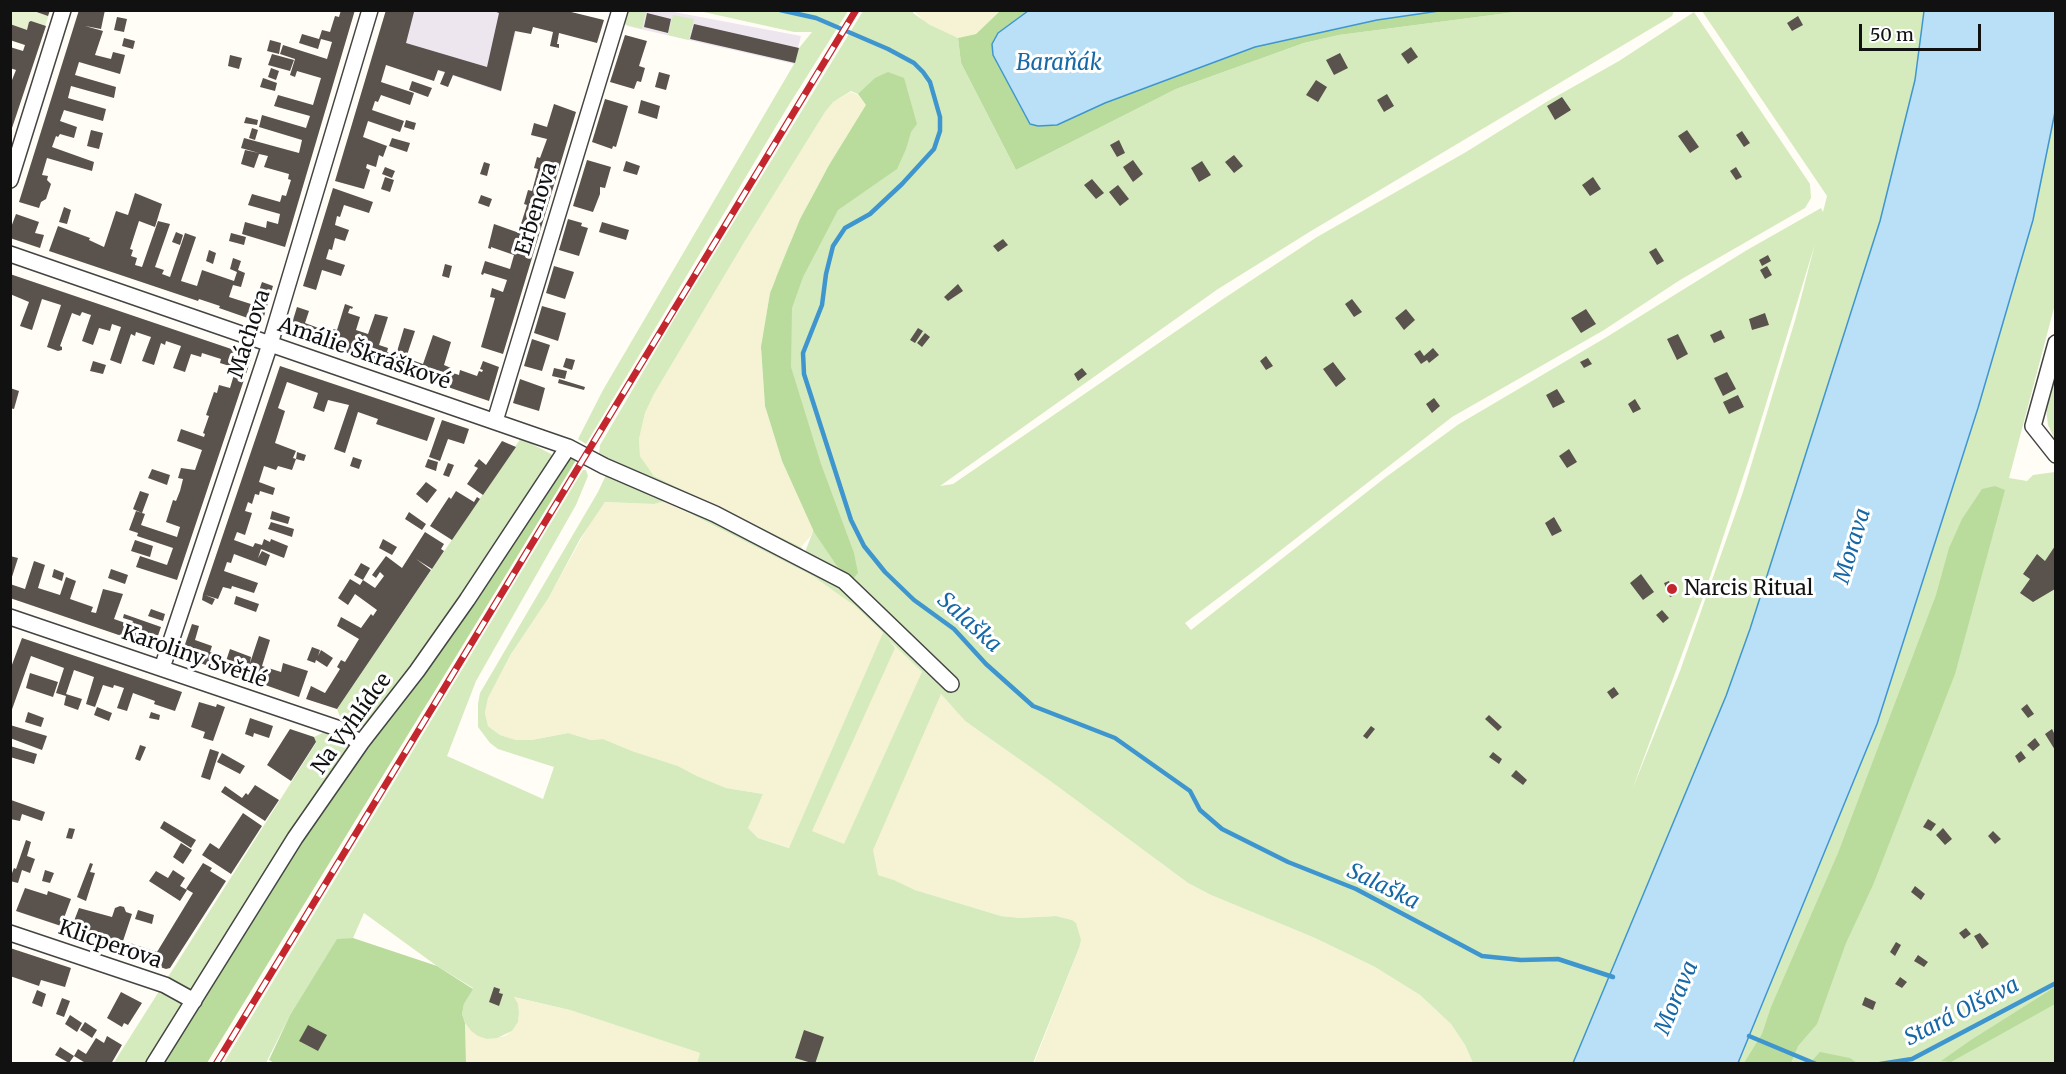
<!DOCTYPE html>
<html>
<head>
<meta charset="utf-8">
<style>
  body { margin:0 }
  #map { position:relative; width:2066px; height:1074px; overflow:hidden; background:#fffdf5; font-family:Merriweather,serif }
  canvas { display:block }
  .frame { position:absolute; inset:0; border:12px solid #111; pointer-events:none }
  .scale { position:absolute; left:1859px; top:24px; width:122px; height:27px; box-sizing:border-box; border:3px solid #111; border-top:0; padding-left:8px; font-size:18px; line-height:21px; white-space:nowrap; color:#111; -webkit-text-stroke:4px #fff; paint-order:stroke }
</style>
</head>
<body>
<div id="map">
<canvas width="2066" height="1074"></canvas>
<div class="frame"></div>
<div class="scale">50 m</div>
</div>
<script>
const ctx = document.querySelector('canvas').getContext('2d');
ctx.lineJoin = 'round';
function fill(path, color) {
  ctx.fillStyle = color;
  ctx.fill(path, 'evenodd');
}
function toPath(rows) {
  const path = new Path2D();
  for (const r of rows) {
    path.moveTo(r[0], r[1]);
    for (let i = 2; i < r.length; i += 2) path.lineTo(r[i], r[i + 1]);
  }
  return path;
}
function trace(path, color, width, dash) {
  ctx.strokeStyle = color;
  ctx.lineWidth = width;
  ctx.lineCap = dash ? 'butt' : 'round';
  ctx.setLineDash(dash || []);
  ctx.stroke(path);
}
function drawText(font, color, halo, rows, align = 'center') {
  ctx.font = font + ' Merriweather,serif';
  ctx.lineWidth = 6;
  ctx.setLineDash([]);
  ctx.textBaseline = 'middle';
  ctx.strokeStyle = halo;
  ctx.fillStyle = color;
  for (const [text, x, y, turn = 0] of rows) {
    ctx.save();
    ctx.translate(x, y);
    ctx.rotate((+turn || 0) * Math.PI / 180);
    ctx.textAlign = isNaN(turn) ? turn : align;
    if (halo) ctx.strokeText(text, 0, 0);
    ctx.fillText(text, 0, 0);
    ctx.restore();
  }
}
fill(toPath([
  [386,11,521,11,501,92,375,49],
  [631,11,669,11,801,36,794,64,627,26]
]), '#eee6ef');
fill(toPath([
  [913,10,1000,11,976,34,959,38,942,32,925,22],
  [851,92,858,95,866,105,830,163,800,219,770,293,761,349,765,406,782,461,814,532,801,547,654,476,640,456,639,439,645,413,654,394,745,241,825,112,832,102],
  [664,501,813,576,834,590,855,606,922,672,965,721,1053,783,1188,883,1211,895,1315,938,1375,967,1420,995,1451,1024,1465,1045,1473,1063,1034,1063,1079,948,1072,920,1056,916,1020,918,1001,916,915,890,894,880,758,838,747,828,763,794,726,788,697,776,678,766,632,751,603,739,591,740,568,733,532,740,516,740,500,735,488,726,485,713,488,698,511,654,531,622,550,595,590,523,605,502,654,504],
  [513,997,570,1010,700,1053,697,1064,466,1063,465,1023,471,1031,487,1039,505,1036,512,1031,518,1022,519,1013]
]), '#f6f3d4');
fill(toPath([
  [632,10,646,12,642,29,623,24,628,12],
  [699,11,848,11,787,108,586,444,578,439,603,390,794,64,799,48,812,32,794,32],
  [863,11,913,11,913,13,930,25,958,38,961,63,1016,170,1176,89,1304,43,1339,35,1523,11,1674,11,1672,16,1311,231,1218,289,940,486,953,484,1223,299,1317,237,1466,152,1548,101,1619,61,1694,12,1810,184,1811,198,1805,208,1680,280,1604,330,1452,417,1258,568,1185,623,1191,630,1386,477,1459,424,1605,338,1747,250,1821,208,1823,212,1827,196,1702,11,1924,11,1915,80,1880,221,1750,629,1726,696,1573,1063,1473,1063,1465,1045,1451,1024,1420,995,1375,967,1315,938,1211,895,1188,883,1053,783,965,721,941,694,873,850,878,875,894,880,915,890,1001,916,1020,918,1056,916,1072,920,1076,923,1081,940,1079,948,1033,1063,697,1063,700,1053,570,1010,514,997,518,1004,519,1013,518,1022,512,1031,497,1038,487,1039,478,1036,471,1031,465,1023,462,1014,464,1004,473,988,437,966,364,913,353,938,337,940,290,1015,266,1063,223,1064,583,470,586,470,588,476,576,505,476,681,447,756,543,799,554,767,498,749,490,743,478,727,478,704,480,693,598,492,606,475,599,454,600,445,673,321],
  [851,91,860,95,866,105,830,163,789,245,776,277,761,347,766,372,814,529,805,552,801,547,654,476,640,456,639,439,645,413,654,394,745,241,825,112,833,102],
  [1815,244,1796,317,1743,492,1680,671,1632,790,1705,592,1750,456],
  [665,501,813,576,855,606,883,633,789,848,758,838,748,828,763,794,726,788,697,776,678,766,632,751,603,739,591,740,568,733,532,740,516,740,500,735,488,726,485,713,488,698,511,654,549,597,580,539,605,502,654,504],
  [888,639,922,672,844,844,812,831,895,648],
  [673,15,694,19,689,40,668,35],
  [2055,112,2055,304,2009,478,2027,481,2033,475,2055,472,2055,1063,1738,1064,1877,724,1978,408,2033,220],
  [2055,372,2055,440,2048,425,2046,408],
  [521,438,564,461,576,460,428,702,382,724,358,726,343,724,337,709],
  [327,731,360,753,159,1063,113,1064,316,743,314,737]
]), '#d5ebbd');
fill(toPath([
  [1000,11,1028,11,998,33,992,45,993,55,1030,124,1038,126,1057,125,1105,103,1255,47,1377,20,1439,11,1523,11,1339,35,1304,43,1176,89,1016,170,961,63,958,38,976,34],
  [888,72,904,78,917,124,911,132,906,149,897,169,838,210,803,277,792,308,791,367,821,464,854,553,858,573,853,579,837,566,814,532,782,461,765,406,761,347,770,293,800,219,828,167,866,105,858,94,875,78],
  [569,457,576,460,207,1063,161,1064,289,857],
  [1995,486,2005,490,1955,674,1873,885,1846,943,1817,1024,1798,1046,1791,1063,1744,1063,1762,1034,1771,1007,1838,853,1936,595,1949,548,1962,519,1982,489],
  [353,938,437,966,473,989,464,1004,462,1014,465,1023,466,1063,276,1064,269,1060,290,1015,337,939],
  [2055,987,2055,1004,1951,1062,1941,1061,1971,1040],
  [1820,1052,1850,1058,1857,1063,1810,1063]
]), '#b9dc9c');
fill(toPath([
  [10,11,50,11,38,49,11,41]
]), '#e6f2cf');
const water = toPath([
  [1028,11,1028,10,1439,11,1377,20,1255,47,1105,103,1057,125,1038,126,1030,124,993,55,992,44,998,33,1028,11],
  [1924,11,2055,11,2055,112,2033,220,1978,408,1877,724,1738,1063,1573,1063,1726,696,1750,629,1880,221,1915,80,1924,11]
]);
fill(water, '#b9e0f7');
trace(water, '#3f96cf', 1.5);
trace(toPath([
  [780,10,816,18,888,49,914,63,923,72,930,82,940,117,940,131,934,149,902,184,870,214,845,228,833,246,826,274,822,305,803,353,804,374,851,520,864,546,885,572,914,600,954,629,986,664,1033,706,1115,738,1190,791,1200,810,1222,829,1288,862,1356,889,1482,956,1521,960,1558,959,1613,977],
  [1749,1036,1816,1064],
  [1880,1064,1912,1059,2056,983]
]), '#3f96cf', 4.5);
fill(toPath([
  [31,10,50,10,48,16],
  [79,10,105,10,101,29,85,26,103,31,95,55,111,59,113,52,125,55,123,63,120,74,79,62,75,75,116,87,114,98,71,86,68,98,106,109,103,121,64,110,60,121,77,127,74,138,60,134,58,137,56,136,52,147,94,162,92,171,47,158,42,175,48,176,47,180,51,184,46,199,41,202,39,208,19,202],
  [341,10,355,10,285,247,242,234,245,222,266,228,267,221,278,224,280,214,248,205,252,194,280,202,282,195,286,196,291,180,288,179,289,174,264,167,268,156,259,154,254,168,241,164,245,150,259,153,241,148,244,138,299,153,302,140,259,127,262,115,306,128,310,116,274,106,278,95,313,105,321,78,297,71,295,77,290,75,295,59,280,54,283,45,327,59,332,42,321,39,318,49,299,43,302,34,319,39,322,30,330,32,335,16,339,17],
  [386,10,414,12,406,43,487,67,499,13,491,10,563,10,604,20,597,43,559,33,557,44,559,44,559,48,550,46,553,32,533,27,531,34,515,31,501,91,453,75,448,87,440,84,445,72,438,70,434,81,386,65,381,82,414,93,410,105,381,95,378,102,375,101,372,110,404,121,400,132,368,121,363,137,387,146,383,157,379,155,376,167,367,164,366,168,370,170,364,189,335,181],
  [647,13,671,19,668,33,644,27],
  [1798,16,1803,25,1792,31,1787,23],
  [117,17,127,19,124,32,114,30],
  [31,21,46,26,10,134,10,85,16,70,10,68,10,47,23,51,25,45,10,40,10,24,27,30,29,22],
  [694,24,799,48,795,63,690,39],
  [625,35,647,41,639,66,645,68,641,82,637,81,634,89,610,82],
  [124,38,135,41,133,49,122,46],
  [270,40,281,43,279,54,267,51],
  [1411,47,1418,57,1408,64,1401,54],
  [1340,53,1348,68,1334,75,1326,60],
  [272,54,294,60,290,71,268,65],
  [230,55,242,58,239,69,228,66],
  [271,68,279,71,276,80,268,77],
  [659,72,670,75,666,90,655,87],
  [263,78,277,83,275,91,260,87],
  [1316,80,1327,87,1318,102,1306,95],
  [412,81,432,88,428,97,409,90],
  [1387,94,1394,106,1384,112,1377,100],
  [1562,97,1571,110,1555,120,1547,106],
  [605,99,628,106,616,147,613,146,612,149,592,142],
  [641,100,660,106,657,119,638,113],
  [554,104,576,112,503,354,481,347,495,298,490,297,492,288,503,292,507,280,484,273,483,275,481,274,485,261,510,269,514,255,491,247,491,249,488,248,494,224,525,235,527,226,521,224,527,205,524,204,528,190,532,191,538,169,534,168,537,157,540,158,547,139,531,135,534,123,547,127],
  [246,117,258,120,257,125,244,123],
  [406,120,416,123,414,130,404,127],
  [252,128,258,130,255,140,249,138],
  [91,130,103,133,99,149,87,146],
  [1687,130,1699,147,1690,153,1678,136],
  [1742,131,1750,143,1744,147,1736,135],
  [392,138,410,143,407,152,389,146],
  [1119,140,1125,153,1117,157,1110,145],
  [1234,155,1243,166,1234,173,1225,162],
  [587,160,611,167,605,188,600,187,600,194,593,212,573,206],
  [1133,160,1143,174,1133,182,1123,167],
  [626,161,640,166,637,175,623,171],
  [1202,161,1211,175,1199,182,1191,168],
  [484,162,490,164,487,176,480,174],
  [385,167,395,171,392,178,382,174],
  [1736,167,1742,177,1736,180,1730,171],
  [385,177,394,180,390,192,381,189],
  [1593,177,1601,189,1590,196,1582,185],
  [1092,179,1104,193,1096,199,1084,185],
  [1118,185,1129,199,1120,206,1109,192],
  [333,188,373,202,369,213,344,205,340,217,337,216,335,225,349,230,345,241,335,238,332,250,329,249,326,259,345,265,341,276,322,270,316,290,303,286],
  [135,193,162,204,155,227,139,221,130,249,133,250,131,256,137,258,135,265,142,267,158,221,170,224,155,267,164,270,162,274,170,277,185,233,196,237,181,281,197,286,202,270,234,281,237,272,230,269,233,258,241,261,238,270,245,273,241,287,233,285,229,297,254,305,262,282,273,286,262,323,219,308,220,306,199,299,198,301,49,251,58,226,90,238,89,240,104,247,116,211,128,215],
  [481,195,492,199,489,207,478,203],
  [64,207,71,210,67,224,59,222],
  [16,214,39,222,35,233,44,235,40,248,10,238,10,230],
  [568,219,582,223,581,226,588,228,579,256,559,250],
  [602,222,629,230,626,240,599,232],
  [176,232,183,235,180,245,172,242],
  [231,233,246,237,244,245,229,241],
  [1003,239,1008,245,998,252,993,246],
  [1656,248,1664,261,1657,265,1649,252],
  [209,250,216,253,213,264,206,261],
  [1768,255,1771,261,1762,266,1759,260],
  [445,264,452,266,449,278,442,276],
  [554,266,574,272,565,299,546,293],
  [1767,266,1772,275,1765,279,1760,270],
  [10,274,252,356,177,580,136,567,140,556,167,565,173,548,137,536,138,533,129,530,136,511,145,514,141,525,177,537,180,527,166,522,173,500,176,501,180,491,183,479,178,478,181,468,195,470,202,450,177,441,181,429,204,437,205,434,203,433,209,416,206,415,214,392,217,393,219,385,230,388,236,368,220,363,221,359,202,353,201,357,191,354,185,372,173,368,181,346,166,341,165,345,161,343,154,365,142,361,151,337,136,332,135,336,131,334,121,364,110,360,121,327,112,324,110,331,99,328,93,345,82,341,91,315,82,312,80,316,72,313,60,346,62,347,62,350,58,351,47,347,61,305,42,299,32,330,20,326,29,302,10,294],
  [958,284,963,291,948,301,944,297],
  [1352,299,1362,312,1354,317,1345,304],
  [345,304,353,307,352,309,350,308,348,313,360,317,356,330,368,334,375,314,388,317,379,345,388,348,387,352,396,355,404,328,415,331,406,358,423,364,433,335,451,342,444,365,451,368,450,372,459,375,460,370,477,376,479,371,482,372,483,370,480,369,483,361,499,367,489,401,289,333,297,307,309,311,305,323,332,333,333,329,337,330],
  [542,306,566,313,558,341,534,333],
  [1406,309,1415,320,1404,330,1395,318],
  [1586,309,1596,324,1581,333,1571,318],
  [1765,313,1769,325,1752,330,1749,319],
  [918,328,923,331,915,343,910,340],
  [1721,330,1725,338,1714,343,1710,335],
  [925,333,930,337,922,347,917,343],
  [1678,334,1688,354,1677,360,1667,339],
  [532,339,550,345,542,371,524,366],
  [1433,348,1439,355,1429,363,1427,360,1421,364,1414,354,1420,350,1424,356],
  [1266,356,1273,366,1266,370,1260,361],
  [566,358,575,360,572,370,563,367],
  [1588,358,1592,364,1584,368,1580,362],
  [93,361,106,365,103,374,90,371],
  [1333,362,1346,379,1336,387,1323,369],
  [280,366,435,418,427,441,376,424,378,419,358,412,345,453,334,449,349,405,328,400,324,412,313,408,318,393,287,382,278,408,285,411,275,443,296,451,293,458,296,459,297,452,306,455,304,461,296,459,292,470,278,466,276,470,264,466,259,482,275,488,273,495,260,491,259,495,255,494,252,504,248,502,245,511,252,513,245,535,237,532,234,540,253,547,255,543,262,545,264,539,270,542,271,539,288,546,284,558,261,549,258,558,262,551,270,555,266,566,234,554,231,563,227,562,224,571,258,583,254,593,232,586,231,589,223,587,218,599,205,595,215,599,212,605,202,600,203,594],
  [554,368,567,371,565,379,552,376],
  [1082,368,1087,374,1078,381,1074,374],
  [1727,372,1736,389,1723,396,1714,378],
  [520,379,545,388,539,411,513,403],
  [559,379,585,387,584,390,558,383],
  [10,388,19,391,14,409,10,408],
  [1557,389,1565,402,1553,408,1546,395],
  [1738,395,1744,407,1729,414,1723,402],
  [1434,398,1440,406,1432,413,1426,404],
  [1635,399,1641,409,1633,413,1628,404],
  [442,420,469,429,464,444,448,439,440,461,429,457],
  [502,441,516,447,483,495,467,484,478,468,474,466,479,459,486,465],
  [1569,449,1577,462,1567,468,1559,456],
  [353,457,362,460,359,469,350,466],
  [428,459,438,462,436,471,425,467],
  [448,463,454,465,449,477,443,475],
  [152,469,170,475,167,485,148,478],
  [426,482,437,490,427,503,416,494],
  [140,491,149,494,142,513,133,509],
  [456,491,474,502,477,497,480,499,452,540,430,526,449,497,451,499],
  [272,511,290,517,288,524,270,519],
  [409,512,426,524,422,530,405,519],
  [1554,517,1562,531,1552,536,1545,523],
  [271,522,294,529,292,537,268,529],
  [425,532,444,544,441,549,444,551,432,569,416,559,431,570,337,709,306,699,311,686,325,693,340,669,337,667,341,660,345,662,359,639,337,626,341,617,361,628,371,614,373,616,377,610,355,594,348,605,338,598,350,579,360,585,363,580,375,588,384,576,380,572,376,578,372,575,386,556,402,568],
  [383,539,397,547,392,555,379,548],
  [135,540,153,546,150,557,131,551],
  [2055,546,2055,589,2033,602,2020,593,2030,579,2023,574,2037,554,2045,561],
  [10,556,18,558,11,580,10,580],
  [34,561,45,565,38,588,60,595,66,577,76,581,70,599,93,607,91,612,96,613,103,589,123,594,114,619,131,625,133,621,123,618,124,614,161,627,154,647,10,598,10,584,25,589],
  [361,563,370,568,363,580,354,575],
  [54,569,64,573,62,581,52,577],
  [111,569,128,575,125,584,108,578],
  [1641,574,1654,592,1643,600,1630,583],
  [1669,581,1675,595,1670,597,1664,583],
  [236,596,259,604,256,612,234,604],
  [151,609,165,614,163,621,148,616],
  [1662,610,1669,618,1663,623,1656,615],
  [192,624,199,626,195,640,212,646,210,652,218,655,214,668,181,656],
  [259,636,270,640,262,666,281,672,283,663,308,671,299,697,223,670,230,649,251,657,250,663],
  [22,638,182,692,175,711,154,704,155,701,133,693,127,711,117,708,124,688,114,685,113,688,103,685,95,707,86,704,94,677,74,670,66,694,82,699,78,710,64,705,66,696,56,693,64,668,31,656,10,715,10,670],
  [312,647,320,650,318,656,321,650,333,658,327,667,316,660,315,663,307,660],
  [30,673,58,682,53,697,26,688],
  [1614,687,1619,694,1612,699,1607,692],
  [199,702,216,707,217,704,225,707,213,741,203,738,205,732,191,727],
  [2027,704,2034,714,2028,718,2021,709],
  [97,707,112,713,109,721,94,715],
  [28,712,44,718,41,727,25,722],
  [151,712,160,715,159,720,149,718],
  [1489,715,1502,727,1498,731,1485,719],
  [250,718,273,726,269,738,254,733,253,737,245,734],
  [10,725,47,736,42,750,10,738],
  [1371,726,1375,729,1367,739,1363,736],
  [290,729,314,737,316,742,291,781,267,765],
  [2052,729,2055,735,2055,750,2045,734],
  [2035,738,2040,745,2033,751,2027,745],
  [140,745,146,747,140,761,135,759],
  [10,746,37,754,34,764,10,757],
  [210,749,219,752,210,780,201,777],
  [2021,751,2026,758,2019,763,2015,756],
  [1493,752,1502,759,1499,764,1489,757],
  [222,753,245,766,240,774,217,762],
  [1516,770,1527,780,1523,785,1511,776],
  [255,785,279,800,265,821,221,792,225,786,242,798,246,793,248,795],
  [11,800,45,812,42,821,22,814,20,821,10,819],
  [243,813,262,826,231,874,202,855,210,843,219,849],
  [1928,819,1936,824,1931,831,1923,827],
  [164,821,196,840,191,848,160,828],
  [69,828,75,829,72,839,66,838],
  [1943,828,1952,839,1945,845,1936,835],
  [1993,831,2001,839,1995,844,1988,836],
  [26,840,31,842,27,856,35,859,30,873,22,870,18,883,10,881,10,878,14,868,16,869],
  [181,843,192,850,183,864,173,857],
  [90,863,93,864,90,872,95,873,86,901,77,897],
  [203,863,212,868,210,871,226,881,170,968,166,969,122,954,127,942,157,952,193,893,186,889],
  [45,870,54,873,50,883,42,881],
  [173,870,185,878,180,886,187,890,180,901,149,881,156,871,168,878],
  [1915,886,1925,894,1921,900,1911,892],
  [25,888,47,895,48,891,71,899,61,926,16,911],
  [120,906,124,907,126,912,132,914,121,947,76,931,78,923,74,921,79,908,112,917,115,908],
  [138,910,154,915,152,924,135,919],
  [1966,928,1971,934,1964,939,1959,933],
  [1980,933,1989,944,1982,949,1974,936],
  [1896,942,1901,945,1895,956,1890,952],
  [10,948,71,968,65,987,41,980,39,986,10,976],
  [1918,955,1928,962,1924,967,1914,961],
  [1900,977,1907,982,1902,988,1895,984],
  [494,987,500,989,499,993,503,994,499,1006,489,1002],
  [37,990,46,994,42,1007,32,1003],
  [121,992,142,1003,128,1025,124,1023,122,1027,107,1018],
  [1865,997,1876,1002,1873,1010,1862,1005],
  [62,998,70,1001,64,1017,56,1014],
  [70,1015,82,1023,77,1032,65,1024],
  [85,1022,97,1030,92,1038,80,1030],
  [308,1025,327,1035,318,1051,299,1041],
  [804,1030,824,1037,815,1064,795,1058],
  [107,1036,122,1045,111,1064,87,1064,74,1056,78,1049,86,1054,96,1038,104,1043],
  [60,1047,74,1056,69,1063,55,1055]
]), '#5a524d');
const minor = toPath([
  [10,180,63,10],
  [10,254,568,447,604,466,715,514,844,581,951,684],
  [2056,343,2033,426,2056,455],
  [495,421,620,10],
  [10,617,337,728,361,743],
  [162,668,270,344,370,10],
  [10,933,165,985,194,1001],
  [154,1064,295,838,361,743,417,671,467,600,568,447]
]);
trace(minor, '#444', 18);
trace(minor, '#fff', 15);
const rail = toPath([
  [216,1064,856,10]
]);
trace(rail, '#c4262e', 7);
trace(rail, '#fff', 4.5, [14]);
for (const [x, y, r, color] of [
  [1672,589,6,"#c4262e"]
]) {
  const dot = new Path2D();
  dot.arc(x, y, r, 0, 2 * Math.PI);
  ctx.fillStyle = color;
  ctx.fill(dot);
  trace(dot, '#fff', 2);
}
drawText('21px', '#111', '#fff', [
  ["Erbenova",537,209,-73],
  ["Máchova",250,334,-72],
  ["Amálie Škráškové",364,354,19],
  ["Karoliny Světlé",194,657,19],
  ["Na Vyhlídce",352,724,-54],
  ["Klicperova",110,945,19]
]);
drawText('21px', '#111', '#fff', [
  ["Narcis Ritual",1684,589]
], 'left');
drawText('italic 22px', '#1768a6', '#fff', [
  ["Baraňák",1059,64],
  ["Morava",1853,546,-73],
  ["Salaška",969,623,42],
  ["Salaška",1383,887,26],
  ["Morava",1677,998,-67],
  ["Stará Olšava",1962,1012,-27]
]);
</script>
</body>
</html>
